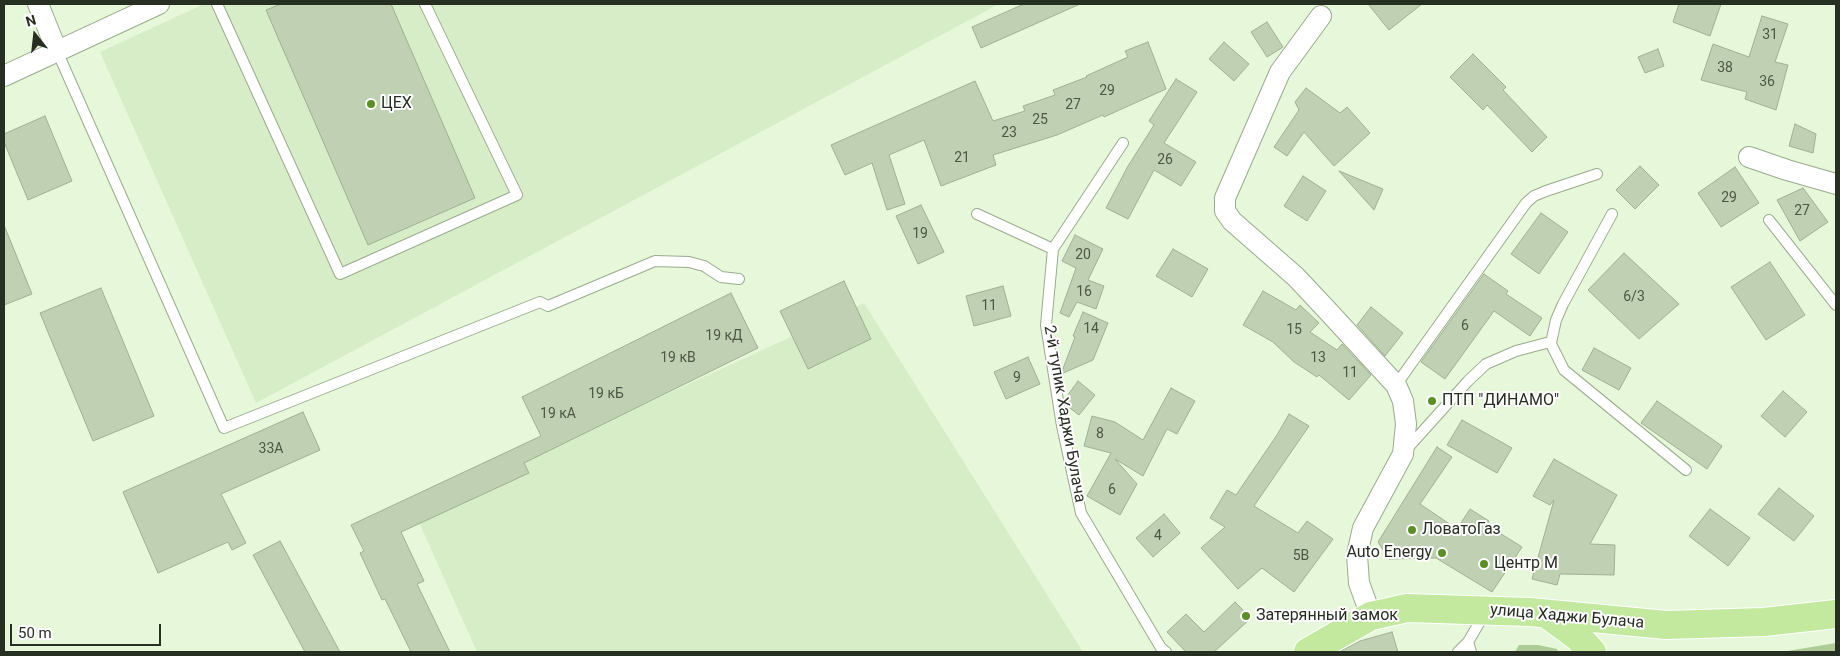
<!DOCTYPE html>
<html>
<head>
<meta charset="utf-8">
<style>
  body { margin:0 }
  #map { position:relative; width:1840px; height:656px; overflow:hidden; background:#e6f8d9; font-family:Roboto,sans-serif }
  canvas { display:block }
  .frame { position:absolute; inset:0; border:5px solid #272e22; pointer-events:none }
  .north { position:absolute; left:10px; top:10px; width:50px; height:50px; -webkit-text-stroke:4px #fefefe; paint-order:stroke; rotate:344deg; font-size:14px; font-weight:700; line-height:20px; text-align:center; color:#272e22 }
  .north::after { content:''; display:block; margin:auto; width:18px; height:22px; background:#272e22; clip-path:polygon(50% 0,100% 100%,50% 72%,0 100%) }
  .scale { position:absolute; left:10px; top:624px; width:151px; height:22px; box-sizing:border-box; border:2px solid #272e22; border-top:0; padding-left:6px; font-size:15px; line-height:18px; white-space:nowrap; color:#272e22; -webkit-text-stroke:4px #fefefe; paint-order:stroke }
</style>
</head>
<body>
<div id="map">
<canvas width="1840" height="656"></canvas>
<div class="frame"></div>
<div class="north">N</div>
<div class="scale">50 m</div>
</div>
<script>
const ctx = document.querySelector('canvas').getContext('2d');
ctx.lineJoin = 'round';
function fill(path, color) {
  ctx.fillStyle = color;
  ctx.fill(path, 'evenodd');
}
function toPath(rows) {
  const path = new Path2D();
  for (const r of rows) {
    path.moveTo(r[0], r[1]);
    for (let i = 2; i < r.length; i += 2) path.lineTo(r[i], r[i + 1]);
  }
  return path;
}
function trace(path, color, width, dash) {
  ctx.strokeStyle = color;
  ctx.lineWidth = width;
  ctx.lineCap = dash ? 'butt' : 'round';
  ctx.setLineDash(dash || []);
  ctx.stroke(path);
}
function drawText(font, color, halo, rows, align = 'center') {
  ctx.font = font + ' Roboto,sans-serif';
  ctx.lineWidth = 4;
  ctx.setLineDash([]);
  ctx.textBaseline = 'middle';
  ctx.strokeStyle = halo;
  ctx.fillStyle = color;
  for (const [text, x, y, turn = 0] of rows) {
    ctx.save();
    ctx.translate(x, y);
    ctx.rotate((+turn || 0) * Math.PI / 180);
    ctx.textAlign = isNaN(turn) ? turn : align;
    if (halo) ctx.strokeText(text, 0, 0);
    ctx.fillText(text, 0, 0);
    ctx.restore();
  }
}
fill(toPath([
  [204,4,999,4,256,403,100,52],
  [864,303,1083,652,477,652,414,511]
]), '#d7edc8');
fill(toPath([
  [1836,643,1836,652,1759,652,1781,652],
  [1519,645,1538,645,1557,649,1558,652,1515,652]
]), '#aecd96');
const building = toPath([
  [281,4,391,4,475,198,368,245,266,10,281,4],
  [1024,4,1080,4,981,48,972,27,1024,4],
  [1368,4,1422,4,1389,30,1368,4],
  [1679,4,1721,4,1710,36,1673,22,1679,4],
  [1762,16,1788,24,1775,62,1788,65,1776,110,1745,99,1747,92,1701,80,1713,44,1749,57,1762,16],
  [1267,22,1283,47,1267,57,1251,32,1267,22],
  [1148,42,1166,89,1104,117,1103,115,1057,135,993,155,996,165,941,186,924,140,889,155,905,204,887,210,872,163,845,175,831,145,975,81,993,121,1025,111,1023,106,1055,95,1053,90,1087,77,1086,76,1128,57,1125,51,1148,42],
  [1224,42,1249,64,1234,81,1209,59,1224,42],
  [1658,49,1664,66,1645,73,1638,57,1658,49],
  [1473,54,1506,87,1503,90,1547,137,1532,152,1487,105,1483,110,1450,77,1473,54],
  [1176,79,1197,92,1164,143,1196,162,1181,186,1154,170,1128,219,1106,208,1128,166,1154,125,1149,121,1176,79],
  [1306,88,1340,113,1347,107,1370,133,1334,166,1304,132,1287,156,1274,147,1299,110,1295,102,1306,88],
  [45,116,72,181,28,200,4,142,4,134,45,116],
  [1795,124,1816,134,1813,153,1789,146,1795,124],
  [1640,166,1659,185,1635,209,1616,190,1640,166],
  [1735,167,1759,203,1721,227,1698,193,1735,167],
  [1339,171,1383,189,1374,210,1339,171],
  [1303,176,1326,191,1307,221,1284,206,1303,176],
  [1803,188,1828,222,1800,241,1777,200,1803,188],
  [921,205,944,252,918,264,896,216,921,205],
  [1541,213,1568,232,1539,274,1511,254,1541,213],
  [4,225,32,294,4,305,4,225],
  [1075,235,1103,249,1088,280,1104,286,1096,309,1077,302,1069,317,1060,313,1076,268,1062,261,1075,235],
  [1173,249,1208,269,1192,297,1156,276,1173,249],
  [1624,253,1679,304,1639,339,1588,290,1624,253],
  [1770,262,1805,315,1766,340,1731,287,1770,262],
  [1484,274,1508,291,1506,294,1542,318,1530,336,1494,311,1445,379,1421,362,1484,274],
  [844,281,871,339,808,369,780,311,844,281],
  [1003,286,1011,316,974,326,966,296,1003,286],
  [101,288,154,416,93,441,40,313,101,288],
  [1263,291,1296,310,1300,305,1319,323,1310,332,1337,350,1342,344,1371,375,1349,400,1319,375,1317,377,1294,362,1273,342,1243,325,1263,291],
  [731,293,758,348,524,463,529,473,401,532,424,581,417,584,450,652,411,652,385,599,382,600,360,553,364,551,351,525,541,436,522,397,731,293],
  [1371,307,1403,333,1385,356,1357,325,1371,307],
  [1083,312,1108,323,1093,360,1061,374,1075,337,1073,336,1083,312],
  [1594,348,1631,368,1619,390,1582,370,1594,348],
  [1028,357,1040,384,1006,399,994,372,1028,357],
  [1078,381,1095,395,1079,415,1066,405,1065,399,1078,381],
  [1171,388,1195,401,1177,434,1167,429,1143,476,1115,459,1137,484,1120,515,1087,496,1111,453,1084,446,1092,416,1115,422,1143,440,1171,388],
  [1783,391,1807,412,1785,437,1761,416,1783,391],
  [1657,401,1722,446,1707,469,1641,423,1657,401],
  [303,412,320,450,221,494,246,543,232,550,228,542,158,573,123,492,303,412],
  [1289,414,1309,426,1254,506,1298,533,1307,521,1333,539,1294,592,1262,568,1238,589,1201,548,1225,527,1210,518,1227,490,1236,495,1277,435,1289,414],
  [1462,420,1512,448,1497,473,1447,445,1462,420],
  [1437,447,1452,457,1420,504,1457,529,1470,509,1489,521,1487,525,1522,547,1492,592,1436,558,1389,559,1378,542,1437,447],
  [1554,459,1617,495,1590,544,1615,545,1614,575,1560,574,1557,585,1532,579,1554,500,1550,505,1533,496,1554,459],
  [1779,488,1814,516,1794,541,1758,514,1779,488],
  [1710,509,1750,538,1728,566,1689,536,1710,509],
  [1164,514,1180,533,1153,557,1136,538,1164,514],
  [280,541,340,652,305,652,253,555,280,541],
  [1235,602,1251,618,1214,652,1186,652,1167,632,1186,614,1204,632,1235,602],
  [1392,632,1398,652,1339,652,1360,641,1392,632]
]);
fill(building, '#bfd1b2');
trace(building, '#9fb093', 1);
const service = toPath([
  [217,4,340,274,517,195,425,4],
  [57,51,224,428,540,302,548,306,655,261,689,262,704,266,721,277,739,279],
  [1123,143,1053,249,1046,325,1062,426,1081,513,1161,648,1166,652],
  [977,214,1053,249],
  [1769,220,1836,305],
  [1551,343,1556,320,1563,304,1612,214],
  [1396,385,1526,203,1534,196,1546,191,1597,174],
  [1405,451,1468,381,1486,364,1516,351,1550,342,1564,370,1686,470],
  [1458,652,1468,642],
  [1471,652,1468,642,1485,613]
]);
const minor = toPath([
  [38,4,57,51],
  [1321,16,1280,72,1225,198,1225,211,1232,221,1296,277,1326,309,1396,385,1403,401,1406,424,1403,454,1363,528,1357,555,1359,583,1371,616],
  [4,76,159,4],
  [1749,157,1787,170,1836,184]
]);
const primary = toPath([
  [1548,615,1578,637,1592,652],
  [1308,652,1371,616,1407,608,1530,612,1666,625,1764,622,1836,614]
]);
trace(service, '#9aab8d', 12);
trace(minor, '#9aab8d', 22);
trace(primary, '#fff', 30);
trace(service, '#fff', 10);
trace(minor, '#fff', 20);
trace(primary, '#c2e99d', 28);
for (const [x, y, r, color] of [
  [371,104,5,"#5c8e26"],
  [1432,401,5,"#5c8e26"],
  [1412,530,5,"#5c8e26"],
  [1442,553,5,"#5c8e26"],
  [1484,564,5,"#5c8e26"],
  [1246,616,5,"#5c8e26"]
]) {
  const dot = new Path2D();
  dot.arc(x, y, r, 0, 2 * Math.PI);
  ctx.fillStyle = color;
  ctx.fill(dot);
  trace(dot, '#fefefe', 2);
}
drawText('14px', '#4d5746', null, [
  ["31",1770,35],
  ["38",1725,68],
  ["36",1767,82],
  ["29",1107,91],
  ["27",1073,105],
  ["25",1040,120],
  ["23",1009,133],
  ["21",962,158],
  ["26",1165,160],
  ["29",1729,198],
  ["27",1802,211],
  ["19",920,234],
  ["20",1083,255],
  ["16",1084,292],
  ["6/3",1634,297],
  ["11",989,306],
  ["6",1465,326],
  ["14",1091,329],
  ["15",1294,330],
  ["19 кД",724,336],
  ["19 кВ",678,358],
  ["13",1318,358],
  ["11",1350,373],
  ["9",1017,378],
  ["19 кБ",606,394],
  ["19 кА",558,414],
  ["8",1100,434],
  ["33А",271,449],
  ["6",1112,490],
  ["4",1158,536],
  ["5В",1301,556]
]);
drawText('16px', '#272e22', '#fefefe', [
  ["ЦЕХ",381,104],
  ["ПТП \"ДИНАМО\"",1442,401],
  ["ЛоватоГаз",1422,530],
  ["Auto Energy",1432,553,"right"],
  ["Центр М",1494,564],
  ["Затерянный замок",1256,616]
], 'left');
drawText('16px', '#272e22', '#fefefe', [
  ["2-й тупик Хаджи Булача",1064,414,80],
  ["улица Хаджи Булача",1567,617,5]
]);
</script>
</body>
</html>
